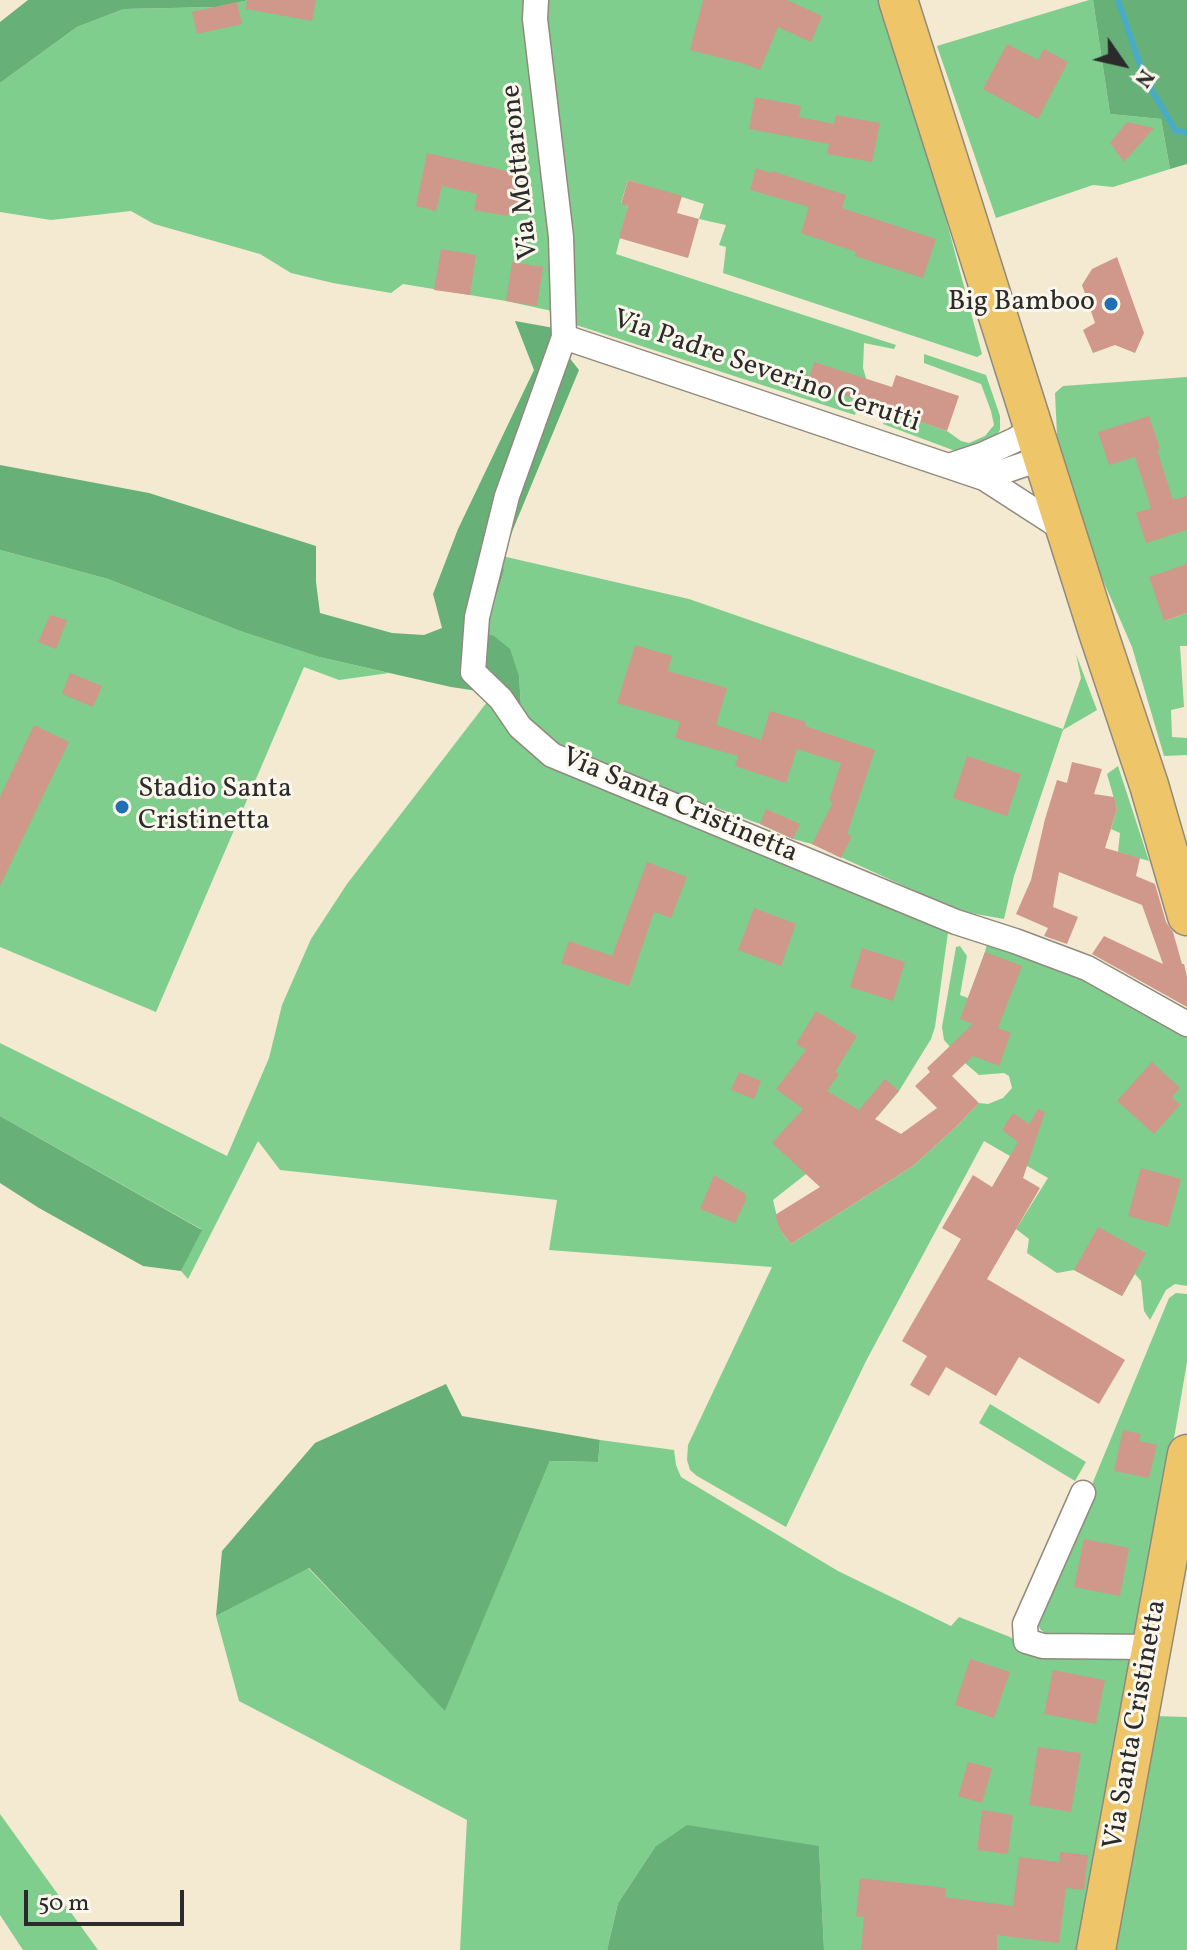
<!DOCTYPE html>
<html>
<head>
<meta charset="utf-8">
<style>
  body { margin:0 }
  #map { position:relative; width:1187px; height:1950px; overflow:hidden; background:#f4e9d1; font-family:Vollkorn,serif }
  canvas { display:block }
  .north { position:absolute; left:1083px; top:24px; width:80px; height:80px; -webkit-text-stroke:6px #fbf7ec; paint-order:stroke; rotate:124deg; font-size:22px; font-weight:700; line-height:32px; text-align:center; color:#2b2b2b }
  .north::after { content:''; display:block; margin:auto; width:28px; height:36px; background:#2b2b2b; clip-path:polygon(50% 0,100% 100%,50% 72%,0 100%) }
  .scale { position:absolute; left:24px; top:1890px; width:160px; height:36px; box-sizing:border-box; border:4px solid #2b2b2b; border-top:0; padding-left:10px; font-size:24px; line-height:28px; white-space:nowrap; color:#2b2b2b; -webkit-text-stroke:6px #fbf7ec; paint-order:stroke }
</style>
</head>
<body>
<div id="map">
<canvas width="1187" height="1950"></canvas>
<div class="north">N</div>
<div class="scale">50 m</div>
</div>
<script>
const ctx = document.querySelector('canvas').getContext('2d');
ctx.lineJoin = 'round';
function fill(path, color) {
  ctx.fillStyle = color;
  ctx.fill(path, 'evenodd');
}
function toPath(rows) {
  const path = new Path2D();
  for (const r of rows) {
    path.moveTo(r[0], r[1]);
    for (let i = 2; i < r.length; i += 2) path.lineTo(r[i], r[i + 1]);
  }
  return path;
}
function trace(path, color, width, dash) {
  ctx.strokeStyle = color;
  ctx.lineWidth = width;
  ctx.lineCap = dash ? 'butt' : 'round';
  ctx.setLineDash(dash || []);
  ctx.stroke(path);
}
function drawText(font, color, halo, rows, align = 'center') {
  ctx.font = font + ' Vollkorn,serif';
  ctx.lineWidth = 6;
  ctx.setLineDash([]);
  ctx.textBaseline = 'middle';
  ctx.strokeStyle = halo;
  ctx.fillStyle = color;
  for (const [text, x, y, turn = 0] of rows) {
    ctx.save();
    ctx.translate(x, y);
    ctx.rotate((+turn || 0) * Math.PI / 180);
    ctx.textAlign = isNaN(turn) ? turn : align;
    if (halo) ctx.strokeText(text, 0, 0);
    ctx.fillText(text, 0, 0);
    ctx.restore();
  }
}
fill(toPath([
  [249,0,530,0,550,243,552,311,506,301,403,284,391,293,333,283,291,273,260,254,154,224,131,211,51,220,0,212,0,83,77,27,124,9,217,7],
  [545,0,878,0,912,100,934,174,982,354,977,357,723,273,726,247,719,245,726,225,699,219,704,204,628,180,621,203,628,206,616,254,896,345,894,349,864,343,863,368,866,378,855,415,573,324],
  [1089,0,1093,0,1110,114,1161,119,1170,169,1113,187,1093,185,996,218,937,46],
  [924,354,986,375,1000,416,1000,430,991,443,958,452,883,424,891,412,947,431,961,441,969,443,985,436,994,425,991,411,981,384,924,363],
  [1187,377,1187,564,1164,621,1187,613,1187,646,1180,646,1184,707,1171,710,1172,737,1187,738,1187,755,1164,756,1132,647,1089,548,1057,435,1055,393,1063,386],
  [0,550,108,579,240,631,319,657,389,673,339,680,304,667,156,1012,0,947],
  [502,556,689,599,1063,729,1081,678,1076,654,1097,710,1063,730,1014,876,1004,919,959,911,812,844,793,839,760,824,556,748,528,720,521,706,519,676,485,634,504,571],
  [494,693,519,732,949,925,935,1027,931,1039,899,1091,878,1116,862,1130,773,1200,780,1230,791,1244,913,1166,957,1126,979,1103,988,1104,1003,1098,1012,1088,1009,1076,1004,1073,979,1075,965,1063,944,1040,942,1027,956,947,960,946,967,956,960,995,968,998,985,952,989,937,1068,967,1171,1025,1187,1037,1187,1286,1175,1284,1166,1290,1150,1320,1144,1311,1141,1281,1135,1274,1122,1296,1074,1270,1057,1273,1027,1253,1029,1239,1016,1229,1048,1178,984,1141,866,1361,786,1527,697,1476,690,1470,687,1460,688,1445,772,1267,549,1250,557,1200,280,1170,258,1141,188,1279,181,1271,201,1229,0,1116,0,1043,227,1156,269,1058,282,1005,311,939,347,884],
  [1118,766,1149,861,1118,852,1120,833,1111,829,1117,809,1107,774],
  [1176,1293,1187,1294,1187,1362,1141,1632,1131,1634,1048,1636,1040,1629,1036,1620,1169,1298],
  [990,1404,1086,1462,1075,1481,979,1423],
  [600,1440,674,1450,676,1465,681,1477,838,1571,951,1626,959,1617,1010,1637,1028,1651,1136,1657,1081,1950,824,1950,819,1846,655,1847,618,1903,607,1950,460,1950,467,1820,239,1701,216,1616,308,1568,445,1710,550,1461,598,1462],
  [1153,1716,1187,1717,1187,1950,1111,1950],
  [0,1814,98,1950,23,1950,0,1915]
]), '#7fce8d');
fill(toPath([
  [28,0,249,0,217,7,124,9,77,27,0,83,0,22],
  [1093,0,1187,0,1187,164,1170,169,1161,119,1110,114],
  [515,321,554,328,557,342,579,370,502,556,504,571,485,633,494,636,510,649,519,676,521,706,511,696,451,687,319,657,240,631,108,579,0,550,0,465,149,493,316,546,316,582,320,613,392,633,424,635,442,628,433,594,458,529,534,370],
  [0,1116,202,1230,181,1271,143,1266,39,1208,0,1183],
  [446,1384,462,1416,600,1440,598,1462,550,1461,445,1711,309,1568,216,1616,222,1551,315,1443],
  [687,1825,819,1846,824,1950,607,1950,618,1903,655,1847]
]), '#67b178');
trace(toPath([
  [1118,0,1145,79,1176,131,1187,132]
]), '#48acc7', 6);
fill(toPath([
  [247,0,316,0,312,21,246,9],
  [703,0,787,0,822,16,811,42,778,27,760,70,745,64,690,50],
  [237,2,242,24,197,34,192,12],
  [1007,44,1038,60,1044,49,1068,62,1038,119,983,89],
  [755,97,801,106,799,117,834,124,836,115,880,123,872,162,827,154,829,144,749,129],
  [1127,122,1154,128,1124,162,1110,143],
  [427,153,529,176,522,210,510,208,508,216,474,210,477,194,442,186,436,211,416,206],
  [756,168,771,173,772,171,846,195,842,208,936,239,923,278,855,256,856,252,801,233,809,207,750,190],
  [628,180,682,196,677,213,699,219,688,258,619,238,628,206,621,204],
  [441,249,476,255,470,295,434,290],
  [1117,257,1144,333,1135,353,1115,345,1093,353,1083,330,1095,323,1082,285,1092,269],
  [512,262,543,267,537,306,506,301],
  [814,362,892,387,896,375,959,396,947,431,884,410,885,408,807,384],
  [1149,416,1160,449,1157,450,1173,500,1187,496,1187,530,1146,543,1136,513,1151,508,1135,457,1109,465,1098,432],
  [1187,564,1187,613,1164,621,1149,577],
  [50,615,67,620,56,649,38,642],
  [635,645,672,656,668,671,727,688,716,725,761,740,770,711,806,722,805,726,875,750,847,834,852,836,841,858,812,844,833,802,829,800,841,763,797,749,786,783,735,766,738,756,675,738,680,722,617,703],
  [70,673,102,686,93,707,62,694],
  [34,725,69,742,0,886,0,797],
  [967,756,1021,774,1007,816,953,798],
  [1072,762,1102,769,1094,794,1114,797,1117,809,1105,848,1140,858,1136,876,1155,884,1166,922,1173,932,1182,964,1184,964,1187,977,1187,1007,1092,954,1104,936,1163,964,1142,905,1059,872,1053,907,1078,917,1067,944,1044,936,1048,928,1016,914,1031,880,1045,819,1057,780,1067,783],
  [766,809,800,824,793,839,760,824],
  [647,862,687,877,671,918,654,912,629,986,561,963,569,941,612,956],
  [754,908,796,924,781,966,738,950],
  [862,948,905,962,893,1001,850,987],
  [985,952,1022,966,998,1028,1011,1033,999,1066,973,1056,952,1076,979,1103,957,1126,913,1166,791,1244,780,1230,775,1215,820,1187,772,1143,803,1109,776,1089,806,1050,796,1044,816,1011,857,1036,835,1072,839,1074,827,1091,859,1110,885,1079,899,1091,875,1119,901,1134,937,1108,915,1086,930,1072,927,1068,973,1024,960,1019],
  [1152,1062,1180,1088,1172,1097,1180,1105,1154,1134,1117,1101],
  [739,1072,761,1081,754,1099,731,1090],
  [1038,1109,1045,1112,1023,1178,1040,1188,987,1279,1125,1360,1099,1404,1019,1357,996,1396,946,1367,929,1396,910,1385,927,1356,902,1341,961,1239,942,1228,973,1175,992,1187,1018,1142,1002,1130,1013,1113,1029,1124],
  [1141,1168,1181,1179,1168,1227,1128,1216],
  [714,1175,746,1194,746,1200,735,1223,700,1209],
  [1098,1227,1146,1253,1122,1296,1074,1270],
  [1123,1430,1141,1434,1139,1441,1157,1445,1149,1478,1114,1471],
  [1084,1539,1129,1548,1120,1596,1074,1587],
  [970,1659,1010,1672,994,1718,955,1705],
  [1053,1670,1105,1680,1096,1724,1044,1714],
  [1038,1747,1081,1753,1071,1812,1029,1805],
  [968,1762,992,1768,982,1803,958,1796],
  [982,1810,1013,1815,1008,1854,977,1850],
  [1060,1852,1088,1855,1084,1890,1066,1888,1059,1943,997,1935,997,1950,861,1950,864,1917,856,1916,860,1878,946,1888,945,1897,1013,1906,1019,1857,1059,1862]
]), '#cf988b');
const street = toPath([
  [536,0,535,19,561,237,564,337,507,496,477,617,473,672,501,699,520,727,552,755,956,922,1015,941,1087,968,1187,1024],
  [564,337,984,478,1066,531],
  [949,466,982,455,1015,440,1034,428],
  [984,478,1043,458],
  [1083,1493,1025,1624,1026,1641,1043,1646,1151,1647]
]);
const primary = toPath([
  [898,0,1098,632,1149,785,1187,916],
  [1096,1950,1187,1454]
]);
trace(street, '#908a7e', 27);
trace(primary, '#908a7e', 41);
trace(street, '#fff', 24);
trace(primary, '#eec569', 38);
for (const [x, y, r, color] of [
  [1111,304,8,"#1f6fb2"],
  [122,807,8,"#1f6fb2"]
]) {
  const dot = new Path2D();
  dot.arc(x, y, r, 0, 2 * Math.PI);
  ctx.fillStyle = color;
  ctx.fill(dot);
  trace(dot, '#fbf7ec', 3);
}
drawText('28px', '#2b2b2b', '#fbf7ec', [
  ["Via Mottarone",522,172,-96],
  ["Via Padre Severino Cerutti",766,373,19],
  ["Via Santa Cristinetta",679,807,23],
  ["Via Santa Cristinetta",1137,1725,-80]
]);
drawText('28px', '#2b2b2b', '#fbf7ec', [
  ["Big Bamboo",1095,304],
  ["Stadio Santa",138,791,"left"],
  ["Cristinetta",138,823,"left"]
], 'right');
</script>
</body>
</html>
